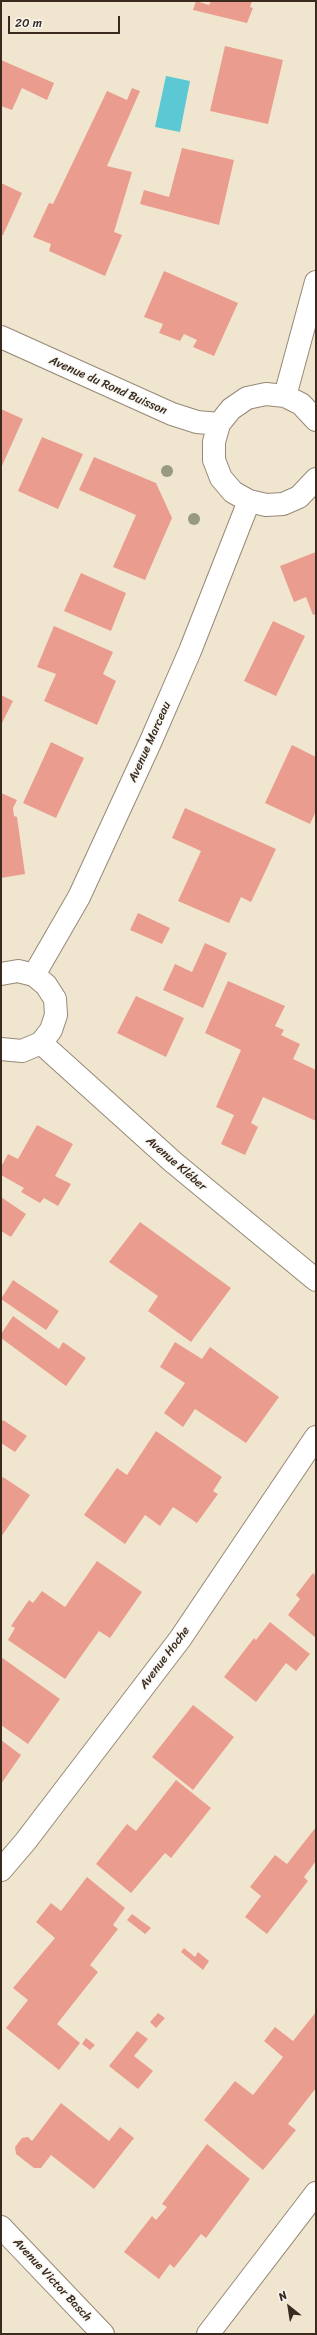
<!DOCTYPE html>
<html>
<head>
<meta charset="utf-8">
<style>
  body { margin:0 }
  #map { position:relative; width:317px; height:2335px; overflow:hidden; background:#f0e6cf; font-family:Sriracha,sans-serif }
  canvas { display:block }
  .frame { position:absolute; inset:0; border:2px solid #3b2a1e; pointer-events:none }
  .north { position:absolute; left:269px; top:2287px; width:40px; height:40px; -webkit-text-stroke:3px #f6f6f2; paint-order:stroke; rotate:330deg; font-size:11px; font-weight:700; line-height:16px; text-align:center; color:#3b2a1e }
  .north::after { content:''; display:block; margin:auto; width:14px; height:18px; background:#3b2a1e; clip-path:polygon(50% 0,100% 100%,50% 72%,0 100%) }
  .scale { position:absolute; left:8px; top:16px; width:112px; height:18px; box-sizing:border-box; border:2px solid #3b2a1e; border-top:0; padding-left:5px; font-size:12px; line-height:14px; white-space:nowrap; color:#3b2a1e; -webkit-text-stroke:3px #f6f6f2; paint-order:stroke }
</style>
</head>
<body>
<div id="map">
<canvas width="317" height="2335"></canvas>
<div class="frame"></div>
<div class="north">N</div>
<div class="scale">20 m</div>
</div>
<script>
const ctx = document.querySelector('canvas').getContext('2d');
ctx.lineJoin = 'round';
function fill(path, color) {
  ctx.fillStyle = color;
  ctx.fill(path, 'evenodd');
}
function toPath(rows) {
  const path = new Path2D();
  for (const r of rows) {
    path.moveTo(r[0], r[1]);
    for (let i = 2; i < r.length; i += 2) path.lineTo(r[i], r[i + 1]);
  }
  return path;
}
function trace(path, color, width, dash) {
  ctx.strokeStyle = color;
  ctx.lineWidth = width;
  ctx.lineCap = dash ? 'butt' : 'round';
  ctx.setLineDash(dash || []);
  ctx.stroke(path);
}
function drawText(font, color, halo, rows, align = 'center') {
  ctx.font = font + ' Sriracha,sans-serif';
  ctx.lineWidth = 3;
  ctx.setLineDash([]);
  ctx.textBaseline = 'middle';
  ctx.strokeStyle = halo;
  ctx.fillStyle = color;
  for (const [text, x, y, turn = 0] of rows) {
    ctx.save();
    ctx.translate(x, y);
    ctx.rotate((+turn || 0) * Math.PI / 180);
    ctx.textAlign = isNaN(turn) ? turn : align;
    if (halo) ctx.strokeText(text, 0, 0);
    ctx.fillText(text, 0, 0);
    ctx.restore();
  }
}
fill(toPath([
  [166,76,190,81,180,132,155,127]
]), '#5cc8d3');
fill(toPath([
  [196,1,209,5,211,1,252,1,250,7,253,8,247,23,193,10],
  [225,46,283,60,268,124,210,111],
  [1,60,54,83,47,100,22,88,12,110,1,106],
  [132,88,140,91,107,166,132,172,114,232,122,235,105,276,49,251,51,244,33,237,49,203,53,204,107,91,127,100],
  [182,148,234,160,219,225,140,204,144,190,169,197],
  [1,183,22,193,3,235,1,235],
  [164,271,238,303,214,356,193,347,197,340,184,334,180,341,159,333,163,324,144,317],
  [1,409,23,419,1,468],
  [42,437,83,454,58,509,18,491],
  [94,457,156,483,172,518,145,580,113,567,136,515,79,490],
  [316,552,316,614,313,615,306,597,294,602,280,566],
  [81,573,126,593,111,631,64,611],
  [273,621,305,636,276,696,244,681],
  [54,626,113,652,103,674,116,681,97,725,44,701,56,674,37,667],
  [1,695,13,701,1,725],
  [51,742,84,758,56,818,23,803],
  [292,745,316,757,316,811,310,824,265,803],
  [1,793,17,800,13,808,14,816,17,817,25,874,1,878],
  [185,808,276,849,251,902,241,897,229,923,178,901,201,851,172,838],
  [138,913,170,928,162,944,130,930],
  [205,943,227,953,203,1008,163,990,175,964,192,972],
  [228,981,285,1006,275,1026,284,1030,281,1035,300,1044,293,1059,316,1070,316,1121,263,1097,251,1123,258,1127,245,1155,221,1144,234,1115,216,1107,241,1050,205,1033],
  [136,996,184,1018,166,1057,117,1033],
  [37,1125,73,1144,55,1176,71,1184,58,1206,44,1198,40,1203,21,1192,24,1188,1,1175,1,1167,8,1154,18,1159],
  [1,1197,26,1214,11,1237,1,1231],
  [140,1222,231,1288,191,1342,148,1311,158,1296,109,1262],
  [13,1280,59,1311,46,1330,1,1299],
  [13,1316,59,1349,63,1342,86,1358,66,1386,1,1338,1,1334],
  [175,1342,202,1359,210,1347,279,1397,246,1443,195,1409,183,1427,164,1413,185,1383,160,1367],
  [3,1420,27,1436,15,1452,1,1443,1,1422],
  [156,1431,222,1477,213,1491,218,1494,197,1523,173,1507,160,1526,145,1515,125,1544,84,1515,117,1468,127,1475],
  [3,1477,30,1495,1,1537,1,1480],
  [97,1561,142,1592,110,1638,99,1631,65,1679,8,1640,15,1628,11,1626,29,1600,33,1603,42,1591,65,1607],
  [313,1573,316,1576,316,1638,288,1615,300,1599,296,1595],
  [270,1622,310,1654,296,1671,286,1663,256,1702,224,1677,254,1638,256,1640],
  [1,1657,60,1699,28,1744,1,1725],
  [193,1705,234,1737,193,1790,152,1757],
  [1,1740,21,1755,1,1784],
  [176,1780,211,1808,171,1858,165,1853,131,1893,96,1864,127,1824,136,1831],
  [316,1827,316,1861,304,1877,308,1881,267,1934,245,1917,261,1896,250,1887,275,1855,287,1864],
  [87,1877,125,1908,113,1925,118,1929,90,1965,98,1972,57,2024,80,2043,59,2070,6,2028,28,2000,13,1988,55,1938,36,1922,51,1903,61,1911],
  [132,1914,151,1928,145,1934,127,1920],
  [184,1948,195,1957,198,1952,209,1961,203,1970,181,1952],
  [316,2012,316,2088,288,2124,296,2130,263,2170,204,2120,235,2081,253,2095,283,2057,264,2041,275,2027,293,2041],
  [158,2013,165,2018,156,2028,150,2022],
  [137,2031,148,2039,134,2056,153,2071,138,2089,109,2066],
  [86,2038,95,2045,90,2050,82,2044],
  [61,2103,109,2141,120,2127,134,2138,94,2189,51,2155,41,2168,34,2168,16,2154,15,2147,22,2138,28,2137,32,2141],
  [207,2144,250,2179,206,2238,201,2234,174,2268,170,2264,159,2279,124,2252,152,2216,156,2220,167,2207,162,2204]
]), '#ea9d8e');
const minor = toPath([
  [1,337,172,414,197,422,219,424],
  [285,396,316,282],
  [316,420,301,404,285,396,266,394,247,398,231,409,219,424,214,442,214,460,221,478,233,492,249,501,266,505,283,504,299,497,316,479],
  [1,974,18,971,34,975,46,985,55,999,56,1015,51,1030,41,1043,22,1051,1,1049],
  [34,975,79,897,150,743,190,651,249,501],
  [41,1043,173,1162,316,1280],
  [1,1870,25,1842,180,1639,316,1437],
  [1,2227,103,2334],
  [208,2334,316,2193]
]);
trace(minor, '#968876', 24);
trace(minor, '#fff', 22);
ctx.fillStyle = '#979a81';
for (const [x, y] of [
  [167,471],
  [194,519]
]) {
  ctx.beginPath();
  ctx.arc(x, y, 6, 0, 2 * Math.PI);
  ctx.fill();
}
drawText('12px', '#3b2a1e', '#f6f6f2', [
  ["Avenue du Rond Buisson",108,386,24],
  ["Avenue Marceau",150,742,-66],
  ["Avenue Kléber",176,1164,41],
  ["Avenue Hoche",165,1658,-53],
  ["Avenue Victor Basch",52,2280,47]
]);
</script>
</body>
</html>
